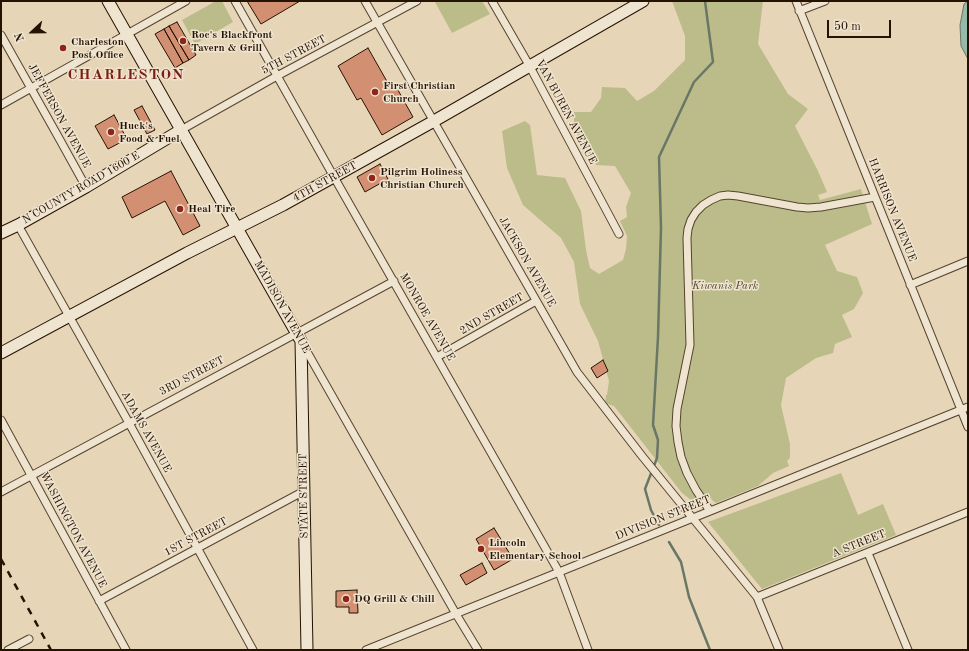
<!DOCTYPE html>
<html>
<head>
<meta charset="utf-8">
<style>
  body { margin:0 }
  #map { position:relative; width:969px; height:651px; overflow:hidden; background:#e6d5b7; font-family:"Old Standard TT",serif }
  canvas { display:block }
  .frame { position:absolute; inset:0; border:2px solid #251302; pointer-events:none }
  .north { position:absolute; left:12px; top:12px; width:40px; height:40px; -webkit-text-stroke:3px #efe4d0; paint-order:stroke; rotate:248deg; font-size:11px; font-weight:700; line-height:16px; text-align:center; color:#251302 }
  .north::after { content:''; display:block; margin:auto; width:14px; height:18px; background:#251302; clip-path:polygon(50% 0,100% 100%,50% 72%,0 100%) }
  .scale { position:absolute; left:827px; top:20px; width:64px; height:18px; box-sizing:border-box; border:2px solid #251302; border-top:0; padding-left:5px; font-size:12px; line-height:14px; white-space:nowrap; color:#251302; -webkit-text-stroke:3px #efe4d0; paint-order:stroke }
</style>
</head>
<body>
<div id="map">
<canvas width="969" height="651"></canvas>
<div class="frame"></div>
<div class="north">N</div>
<div class="scale">50 m</div>
</div>
<script>
const ctx = document.querySelector('canvas').getContext('2d');
ctx.lineJoin = 'round';
function fill(path, color) {
  ctx.fillStyle = color;
  ctx.fill(path, 'evenodd');
}
function toPath(rows) {
  const path = new Path2D();
  for (const r of rows) {
    path.moveTo(r[0], r[1]);
    for (let i = 2; i < r.length; i += 2) path.lineTo(r[i], r[i + 1]);
  }
  return path;
}
function trace(path, color, width, dash) {
  ctx.strokeStyle = color;
  ctx.lineWidth = width;
  ctx.lineCap = dash ? 'butt' : 'round';
  ctx.setLineDash(dash || []);
  ctx.stroke(path);
}
function drawText(font, color, halo, rows, align = 'center') {
  ctx.font = font + ' "Old Standard TT",serif';
  ctx.lineWidth = 3;
  ctx.setLineDash([]);
  ctx.textBaseline = 'middle';
  ctx.strokeStyle = halo;
  ctx.fillStyle = color;
  for (const [text, x, y, turn = 0] of rows) {
    ctx.save();
    ctx.translate(x, y);
    ctx.rotate((+turn || 0) * Math.PI / 180);
    ctx.textAlign = isNaN(turn) ? turn : align;
    if (halo) ctx.strokeText(text, 0, 0);
    ctx.fillText(text, 0, 0);
    ctx.restore();
  }
}
fill(toPath([
  [216,1,222,1,233,22,195,44,182,20],
  [436,1,482,1,490,14,452,33,435,2],
  [672,1,763,1,758,44,788,94,808,109,795,126,818,171,827,192,818,195,820,200,861,189,872,224,825,245,837,271,857,277,863,293,854,309,842,315,852,337,835,344,833,353,816,358,786,378,781,405,790,444,790,458,787,461,789,466,773,473,758,486,716,503,712,500,711,498,695,503,682,493,614,406,605,403,606,396,605,395,607,395,609,381,598,341,580,304,574,262,561,238,523,205,507,168,502,131,525,121,530,125,537,175,565,178,581,211,586,250,590,268,599,274,623,260,626,249,627,236,620,221,627,217,626,207,631,193,615,166,596,165,574,129,574,112,591,112,601,98,602,87,625,88,637,101,654,91,685,60,685,36],
  [841,473,858,515,883,504,896,535,762,589,708,522]
]), '#bbbc8a');
const water = toPath([
  [968,1,968,59,961,46,960,25,964,4,968,1]
]);
fill(water, '#97b9a9');
trace(water, '#697766', 1);
trace(toPath([
  [659,525,651,510,645,489,657,458,658,440,653,425,658,337,661,228,659,157,694,82,713,62,705,1],
  [669,542,681,562,689,597,710,650]
]), '#697766', 2.5);
const building = toPath([
  [247,1,300,1,261,24,247,1],
  [177,22,196,55,189,60,169,26,177,22],
  [169,26,189,60,183,63,164,29,169,26],
  [164,29,183,63,175,68,155,34,164,29],
  [368,48,389,85,394,83,413,117,382,135,361,98,357,100,338,66,368,48],
  [142,106,155,130,147,134,134,110,142,106],
  [114,115,127,139,108,149,95,126,114,115],
  [380,164,388,179,365,192,357,177,380,164],
  [171,171,200,226,183,235,165,201,132,218,122,197,171,171],
  [603,360,608,371,597,378,591,368,603,360],
  [494,528,513,559,494,570,476,539,494,528],
  [482,563,487,573,466,585,460,575,482,563],
  [357,590,358,613,349,613,349,607,336,607,336,591,357,590]
]);
fill(building, '#d38f71');
trace(building, '#251302', 1);
const street = toPath([
  [235,1,334,177,559,572,588,650],
  [365,1,577,372,642,456,757,597,779,650],
  [492,1,529,65,619,234],
  [796,1,968,427],
  [799,11,825,1],
  [1,35,60,140,86,187],
  [1,105,186,1],
  [181,130,277,76,417,1],
  [18,225,129,423,253,650],
  [910,285,968,261],
  [302,343,456,614,478,650],
  [437,357,536,301],
  [1,420,126,650],
  [1,492,394,281],
  [710,511,696,490,687,473,681,457,678,442,676,426,677,409,690,345,687,238,688,229,691,220,696,212,703,205,711,200,720,196,728,195,738,196,797,207,808,208,821,207,875,197],
  [868,553,908,650],
  [757,597,968,512],
  [99,601,304,491],
  [8,650,29,639],
  [366,650,968,407]
]);
const secondary = toPath([
  [108,1,301,341,307,650],
  [1,233,18,225,86,187,181,130],
  [1,353,187,253,283,205,434,121,643,1]
]);
trace(street, '#55442f', 9);
trace(secondary, '#251302', 13);
trace(street, '#efe4d0', 7);
trace(secondary, '#efe4d0', 11);
trace(toPath([
  [1,559,51,650]
]), '#251302', 2.5, [7, 7]);
for (const [x, y, r, color] of [
  [183,41,4,"#8f2418"],
  [63,48,4,"#8f2418"],
  [375,92,4,"#8f2418"],
  [111,132,4,"#8f2418"],
  [372,178,4,"#8f2418"],
  [180,209,4,"#8f2418"],
  [481,549,4,"#8f2418"],
  [346,599,4,"#8f2418"]
]) {
  const dot = new Path2D();
  dot.arc(x, y, r, 0, 2 * Math.PI);
  ctx.fillStyle = color;
  ctx.fill(dot);
  trace(dot, '#efe4d0', 1.5);
}
drawText('bold 11px', '#251302', '#efe4d0', [
  ["Roc's Blackfront",191,35],
  ["Tavern & Grill",191,48],
  ["Charleston",71,42],
  ["Post Office",71,55],
  ["First Christian",383,86],
  ["Church",383,99],
  ["Huck's",119,126],
  ["Food & Fuel",119,139],
  ["Pilgrim Holiness",380,172],
  ["Christian Church",380,185],
  ["Heal Tire",188,209],
  ["Lincoln",489,543],
  ["Elementary School",489,556],
  ["DQ Grill & Chill",354,599]
], 'left');
drawText('11px', '#251302', '#efe4d0', [
  ["5TH STREET",294,55,-28],
  ["VAN BUREN AVENUE",566,112,62],
  ["JEFFERSON AVENUE",59,116,61],
  ["4TH STREET",325,182,-29],
  ["N COUNTY ROAD 1600 E",81,188,-30],
  ["HARRISON AVENUE",892,210,68],
  ["JACKSON AVENUE",527,262,60],
  ["MADISON AVENUE",282,307,61],
  ["2ND STREET",492,314,-30],
  ["MONROE AVENUE",427,317,60],
  ["3RD STREET",192,376,-28],
  ["ADAMS AVENUE",146,432,61],
  ["STATE STREET",304,496,-91],
  ["DIVISION STREET",663,518,-22],
  ["WASHINGTON AVENUE",73,530,62],
  ["1ST STREET",196,537,-28],
  ["A STREET",859,544,-22]
]);
drawText('italic 11px', '#52462b', '#efe4d0', [
  ["Kiwanis Park",725,286]
]);
ctx.letterSpacing = '1px';
drawText('bold 15px', '#7a1f14', '#efe4d0', [
  ["CHARLESTON",126,75]
]);
ctx.letterSpacing = '0px';
</script>
</body>
</html>
